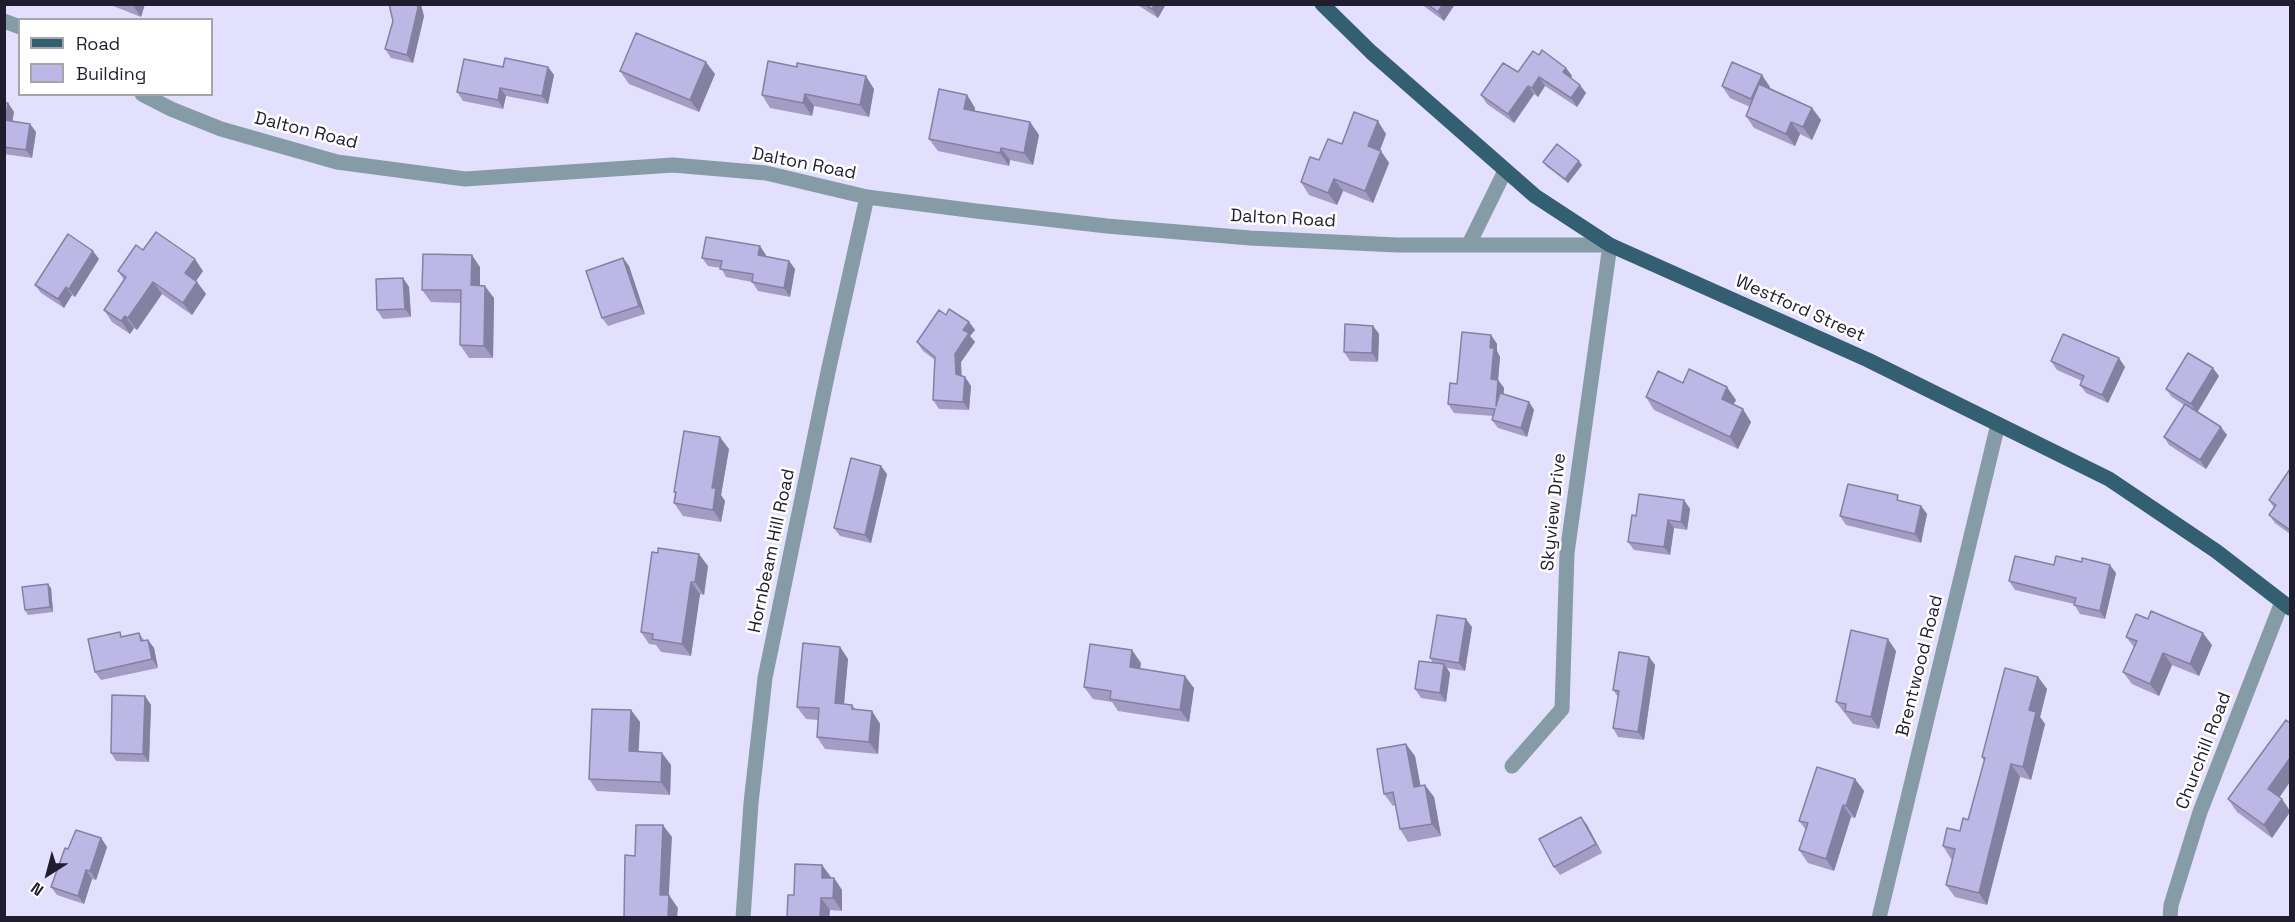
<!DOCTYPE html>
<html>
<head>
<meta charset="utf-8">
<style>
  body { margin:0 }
  #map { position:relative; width:2295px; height:922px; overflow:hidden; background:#e3e0fd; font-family:"Space Grotesk",sans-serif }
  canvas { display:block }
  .frame { position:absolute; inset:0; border:6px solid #201d2f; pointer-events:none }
  .legend { position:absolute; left:18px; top:18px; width:195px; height:78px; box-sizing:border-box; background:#fff; border:2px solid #a6a5ac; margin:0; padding:8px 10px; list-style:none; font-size:18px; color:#201d2f }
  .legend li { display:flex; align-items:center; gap:12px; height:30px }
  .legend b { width:30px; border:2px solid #a6a5ac }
  .north { position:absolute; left:18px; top:844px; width:60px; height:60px; -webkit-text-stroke:4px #fff; paint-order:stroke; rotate:216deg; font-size:16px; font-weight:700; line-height:24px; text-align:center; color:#201d2f }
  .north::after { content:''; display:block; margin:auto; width:21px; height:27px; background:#201d2f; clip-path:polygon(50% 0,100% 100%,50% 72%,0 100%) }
</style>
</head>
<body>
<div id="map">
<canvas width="2295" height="922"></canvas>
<div class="frame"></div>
<ul class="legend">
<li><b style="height:8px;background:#345e72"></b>Road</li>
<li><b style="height:16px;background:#bdb7e6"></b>Building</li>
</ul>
<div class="north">N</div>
</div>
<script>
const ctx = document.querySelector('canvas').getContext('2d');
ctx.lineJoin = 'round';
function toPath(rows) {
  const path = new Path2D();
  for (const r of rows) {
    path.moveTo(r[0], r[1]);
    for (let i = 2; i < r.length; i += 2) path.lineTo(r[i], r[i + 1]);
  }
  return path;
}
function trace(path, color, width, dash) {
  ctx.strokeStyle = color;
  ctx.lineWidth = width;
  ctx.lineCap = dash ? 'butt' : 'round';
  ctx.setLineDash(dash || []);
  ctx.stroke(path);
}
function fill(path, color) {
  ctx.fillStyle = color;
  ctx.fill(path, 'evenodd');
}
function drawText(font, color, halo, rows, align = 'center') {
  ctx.font = font + ' "Space Grotesk",sans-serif';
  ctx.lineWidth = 5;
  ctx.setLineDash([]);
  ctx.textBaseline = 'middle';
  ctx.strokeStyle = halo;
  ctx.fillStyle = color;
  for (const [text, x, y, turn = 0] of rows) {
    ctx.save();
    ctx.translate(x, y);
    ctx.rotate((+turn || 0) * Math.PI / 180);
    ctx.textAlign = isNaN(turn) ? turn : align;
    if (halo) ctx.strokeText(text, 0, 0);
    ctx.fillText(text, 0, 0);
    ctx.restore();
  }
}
trace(toPath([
  [4,21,20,27],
  [142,94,171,109,221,129,337,162,465,179,673,165,766,173,867,197,976,211,1107,226,1250,238,1397,245,1610,245,1567,553,1562,709,1512,766],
  [1469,244,1505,171],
  [743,918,751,803,765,678,828,372,867,197],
  [1879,918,1998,424],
  [2170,918,2171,905,2200,812,2282,602]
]), '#859ba6', 15);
trace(toPath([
  [1322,4,1371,52,1535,196,1610,245,1868,360,2109,479,2216,551,2290,608]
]), '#345e72', 15);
fill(toPath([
  [108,4,145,4,141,17],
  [1136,4,1166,4,1158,18],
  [1421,4,1455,4,1444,21],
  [424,16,413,63,391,58,385,49],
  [1539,55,1566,68,1572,76,1571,78,1586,93,1577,107,1545,86,1538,97,1534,94,1514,123,1487,104,1481,95,1518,72],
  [503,67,548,67,554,75,548,104,506,96,503,109,463,101,457,92],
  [620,71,715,74,699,112,629,84],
  [1722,86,1770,87,1770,88,1812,108,1821,120,1812,140,1800,134,1795,146,1754,128,1746,116,1750,107,1730,98],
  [874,89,869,117,814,106,812,116,770,108,762,95],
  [967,95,975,108,975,111,1030,122,1039,135,1033,165,1010,160,1009,166,938,151,929,139],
  [4,103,8,103,14,112,12,121,30,124,36,132,32,158,4,154],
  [1386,134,1380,150,1389,163,1373,203,1343,191,1337,205,1309,195,1301,182,1319,160,1342,144],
  [1543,162,1582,165,1568,183,1546,166],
  [143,250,203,271,196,281,206,294,192,315,162,294,137,330,134,328,130,334,112,322,104,310,124,280,118,271],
  [766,255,766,257,789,261,795,269,790,297,758,291,752,282,726,277,721,268,708,266,702,258],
  [623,258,629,266,645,314,608,326,602,318],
  [99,259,75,297,72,295,64,308,41,293,35,285],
  [480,267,480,285,494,298,493,358,469,358,460,345,461,303,431,302,422,290],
  [403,278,409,287,411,317,383,319,377,310],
  [969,322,975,330,970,336,975,342,961,362,961,376,965,377,971,386,969,410,939,409,933,400,935,360,923,351,917,342],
  [1373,326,1379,334,1378,362,1350,361,1344,352],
  [1491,335,1497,344,1497,351,1500,357,1498,380,1504,388,1503,394,1529,402,1534,410,1527,437,1498,428,1492,420,1493,416,1454,413,1448,404,1457,384],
  [2051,361,2125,367,2108,403,2086,393,2080,385,2082,381,2057,370],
  [2219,376,2197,411,2227,435,2206,469,2169,445,2164,437,2184,405,2172,397,2166,389],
  [1683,383,1736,400,1733,405,1751,422,1738,449,1654,410,1646,397],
  [729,449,721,495,725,501,721,522,683,516,674,503,675,494,674,492],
  [2290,469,2290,534,2275,523,2269,515,2274,508,2269,500],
  [887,474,871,543,840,536,834,528],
  [1684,500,1690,509,1687,530,1674,528,1670,555,1634,550,1628,542,1636,516],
  [1902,501,1921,506,1927,514,1921,543,1846,525,1840,516],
  [2082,562,2116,573,2105,619,2080,614,2074,604,2015,590,2009,581,2054,565],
  [708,566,704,595,700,594,691,656,661,652,656,645,649,644,641,632],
  [51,588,53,612,28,615,25,610],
  [1472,627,1465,671,1447,668,1450,673,1446,702,1421,698,1415,689,1433,663,1430,658],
  [139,633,144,640,148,640,154,648,158,668,101,680,95,672,123,636],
  [2126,637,2212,645,2199,676,2172,665,2159,696,2132,684,2123,672,2134,647],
  [840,647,848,659,844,704,852,705,856,710,872,711,880,724,878,754,825,749,817,737,818,720,806,719,797,707],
  [1896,651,1879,729,1853,724,1836,702],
  [1649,657,1655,665,1644,740,1618,737,1613,728,1618,697,1613,690],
  [1141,663,1140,669,1194,688,1189,722,1118,711,1112,702,1093,699,1084,687],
  [2038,677,2047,689,2040,717,2045,724,2031,780,2020,777,1987,905,1955,897,1946,885,1953,859,1951,859,1943,846,1960,831,1968,820,1984,761,1982,757],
  [145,696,151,705,149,762,116,761,111,753],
  [631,710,640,722,638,752,662,753,671,765,670,795,597,791,589,779],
  [1415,756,1420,786,1434,797,1441,836,1408,842,1400,829,1396,805,1393,806,1384,794],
  [1855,779,1864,791,1855,818,1851,817,1834,871,1808,863,1799,850,1806,830,1799,821],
  [2280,797,2282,799,2290,811,2290,812,2272,838,2237,812,2228,799],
  [1581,817,1587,825,1602,853,1560,875,1554,867],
  [101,838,107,847,96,880,92,879,84,904,57,895,51,887,68,849],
  [822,865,831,878,834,878,842,890,842,911,830,910,829,918,787,918,794,895]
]), '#a39dc6');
fill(toPath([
  [132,4,145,4,141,17],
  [417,4,421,4,424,16,413,63,407,55],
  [1155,4,1166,4,1158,18,1152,9],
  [1443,4,1455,4,1444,21,1438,12],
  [706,62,715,74,699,112,690,100],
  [548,67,554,75,548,104,542,96],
  [1566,68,1572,76,1569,81,1563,72],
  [1762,75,1770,87,1760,111,1751,99],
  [866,76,874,89,869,117,860,105],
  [1539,77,1545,86,1538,97,1532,88],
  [1580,85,1586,93,1577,107,1571,98],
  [1528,86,1534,94,1514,123,1508,114],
  [500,88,506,96,503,109,498,100],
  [805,94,814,106,812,116,803,103],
  [967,95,975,108,973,121,964,109],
  [8,103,14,112,11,129,5,120],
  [1812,108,1821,120,1812,140,1803,127],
  [1378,121,1386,134,1377,158,1368,146],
  [1030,122,1039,135,1033,165,1024,153],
  [1791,122,1800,134,1795,146,1786,134],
  [30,124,36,132,32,158,26,150],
  [1001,148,1010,160,1009,166,1000,153],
  [1381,151,1389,163,1373,203,1365,191],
  [1579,161,1582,165,1568,183,1565,179],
  [1334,179,1343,191,1337,205,1328,193],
  [760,246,766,255,764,264,758,255],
  [93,251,99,259,75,297,69,289],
  [472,255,480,267,480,298,471,285],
  [623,258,629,266,645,314,639,306],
  [195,259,203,271,193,285,185,273],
  [789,261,795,269,790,297,784,288],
  [403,278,409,287,411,317,405,309],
  [153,282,162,294,137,330,128,318],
  [197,282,206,294,192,315,183,303],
  [485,286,494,298,493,358,484,346],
  [66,287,72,295,64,308,58,299],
  [125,316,134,328,130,334,121,321],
  [969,322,975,330,970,336,975,342,961,362,962,382,956,374,955,354,963,330],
  [1373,326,1379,334,1378,362,1372,353],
  [1491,335,1497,344,1497,351,1500,357,1498,380,1504,388,1502,415,1496,406,1491,379,1490,348],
  [2119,358,2125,367,2108,403,2102,395],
  [2213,368,2219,376,2197,413,2191,404],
  [965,377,971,386,969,410,963,402],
  [1727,387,1736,400,1730,411,1722,399],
  [1529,402,1534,410,1527,437,1521,428],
  [1743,409,1751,422,1738,449,1730,437],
  [2221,427,2227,435,2206,469,2200,460],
  [720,437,729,449,721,495,725,501,721,522,713,510,712,488],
  [881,466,887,474,871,543,865,535],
  [1684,500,1690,509,1687,530,1681,522],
  [1921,506,1927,514,1921,543,1915,534],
  [1668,520,1674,528,1670,555,1664,547],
  [699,554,708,566,704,595,695,582],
  [2110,565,2116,573,2105,619,2100,611],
  [691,582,700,594,691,656,682,644],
  [48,584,51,588,53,612,50,607],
  [1466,619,1472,627,1465,671,1459,663],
  [2203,633,2212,645,2199,676,2190,664],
  [1888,639,1896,651,1879,729,1871,717],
  [148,640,154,648,158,668,152,659],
  [840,647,848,659,843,715,835,703],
  [1132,650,1141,663,1138,680,1130,667],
  [2163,653,2172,665,2159,696,2150,684],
  [1649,657,1655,665,1644,740,1638,732],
  [1444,664,1450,673,1446,702,1440,693],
  [1185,676,1194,688,1189,722,1180,710],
  [2038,677,2047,689,2040,717,2045,724,2031,780,2023,767,2029,710],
  [145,696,151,705,149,762,143,754],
  [631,710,640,722,638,764,629,751],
  [872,711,880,724,878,754,869,742],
  [1406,744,1415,756,1423,799,1414,787],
  [662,753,671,765,670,795,661,782],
  [2290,758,2290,782,2277,801,2268,789],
  [2011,764,2020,777,1987,905,1979,893],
  [1855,779,1864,791,1855,818,1846,806],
  [1425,785,1434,797,1441,836,1432,824],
  [2282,799,2290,811,2290,812,2272,838,2264,825],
  [1843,805,1851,817,1834,871,1826,859],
  [1581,817,1587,825,1602,853,1596,844],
  [663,825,672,837,668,908,660,895],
  [101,838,107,847,96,880,90,871],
  [822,865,831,877,830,890,822,878],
  [86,870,92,879,84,904,78,896],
  [834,878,842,890,842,911,833,898],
  [669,895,678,908,677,918,668,918],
  [821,898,830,910,829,918,820,918]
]), '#8480a1');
const building = toPath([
  [389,4,417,4,418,8,407,55,385,49,393,21,389,4],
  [1144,4,1155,4,1152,9,1144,4],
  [1427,4,1443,4,1438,12,1427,4],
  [636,33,706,62,690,100,620,71,636,33],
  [1542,50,1566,68,1563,72,1580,85,1571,98,1539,77,1532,88,1528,86,1508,114,1481,95,1503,63,1518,72,1533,51,1539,55,1542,50],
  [505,58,548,67,542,96,500,88,498,100,457,92,464,59,503,67,505,58],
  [768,61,797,67,797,63,866,76,860,105,805,94,803,103,762,95,768,61],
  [1732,62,1762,75,1751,99,1722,86,1732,62],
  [1759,84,1812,108,1803,127,1791,122,1786,134,1746,116,1759,84],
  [939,89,967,95,964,109,1030,122,1024,153,1001,148,1000,153,929,139,939,89],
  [4,103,8,103,5,120,30,124,26,150,4,147,4,103],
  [1354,112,1378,121,1368,146,1381,151,1365,191,1334,179,1328,193,1301,182,1310,157,1319,160,1328,139,1342,144,1354,112],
  [1557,144,1579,161,1565,179,1543,162,1557,144],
  [156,232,195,259,185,273,197,282,183,303,153,282,128,318,125,316,121,321,104,310,126,277,118,271,136,245,143,250,156,232],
  [68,234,93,251,69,289,66,287,58,299,35,285,68,234],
  [706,237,760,246,758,255,789,261,784,288,752,282,753,274,720,269,722,261,702,258,706,237],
  [423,254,472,255,471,285,485,286,484,346,460,345,461,290,422,290,423,254],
  [623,258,639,306,602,318,586,271,623,258],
  [403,278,405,309,377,310,376,279,403,278],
  [949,309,969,322,963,330,969,333,955,354,956,374,965,377,963,402,933,400,935,357,917,342,939,310,946,315,949,309],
  [1345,324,1373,326,1372,353,1344,352,1345,324],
  [1462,332,1491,335,1490,348,1494,348,1491,379,1498,380,1496,406,1500,393,1529,402,1521,428,1492,420,1495,409,1448,404,1450,383,1457,384,1462,332],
  [2063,334,2119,358,2102,395,2080,385,2084,376,2051,361,2063,334],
  [2188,353,2213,368,2191,404,2166,389,2188,353],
  [1689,369,1727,387,1722,399,1743,409,1730,437,1646,397,1658,371,1683,383,1689,369],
  [2185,404,2221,427,2200,460,2164,437,2185,404],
  [684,431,720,437,712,488,716,488,713,510,674,503,676,492,674,492,684,431],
  [851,458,881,466,865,535,834,528,851,458],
  [2290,469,2290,530,2269,515,2276,505,2269,500,2290,469],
  [1848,484,1898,495,1897,500,1921,506,1915,534,1840,516,1848,484],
  [1639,494,1684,500,1681,522,1668,520,1664,547,1628,542,1632,515,1636,516,1639,494],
  [658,548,699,554,695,582,691,582,682,644,652,639,653,634,641,632,652,552,658,553,658,548],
  [2015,556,2054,565,2056,556,2082,562,2082,558,2110,565,2100,611,2074,605,2076,598,2009,581,2015,556],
  [48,584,50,607,25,610,22,587,48,584],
  [2151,611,2203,633,2190,664,2163,653,2150,684,2123,672,2137,641,2126,637,2136,614,2148,619,2151,611],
  [1437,615,1466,619,1459,663,1430,658,1437,615],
  [1851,630,1888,639,1871,717,1845,711,1846,704,1836,702,1851,630],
  [120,632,121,637,139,633,141,641,148,640,152,659,95,672,88,639,120,632],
  [803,643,840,647,835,703,852,705,852,709,872,711,869,742,817,737,819,708,797,707,803,643],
  [1090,644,1132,650,1130,667,1185,676,1180,710,1110,699,1111,691,1084,687,1090,644],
  [1619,652,1649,657,1638,732,1613,728,1619,691,1613,690,1619,652],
  [1419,661,1444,664,1440,693,1415,689,1419,661],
  [2005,668,2038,677,2029,710,2036,712,2023,767,2011,764,1979,893,1946,885,1955,849,1943,846,1947,828,1960,831,1963,818,1968,820,1985,758,1982,757,2005,668],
  [112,695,145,696,143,754,111,753,112,695],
  [592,709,631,710,629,751,662,753,661,782,589,779,592,709],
  [2286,720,2290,723,2290,758,2268,789,2282,799,2264,825,2228,799,2286,720],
  [1406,744,1414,787,1425,785,1432,824,1400,829,1393,792,1384,794,1377,749,1406,744],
  [1817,767,1855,779,1846,806,1843,805,1826,859,1799,850,1808,823,1799,821,1817,767],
  [1581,817,1596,844,1554,867,1539,839,1581,817],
  [636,825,663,825,660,895,669,895,668,918,624,918,625,855,635,856,636,825],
  [76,830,101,838,90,871,86,870,78,896,51,887,65,848,68,849,76,830],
  [795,864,822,865,822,878,834,878,833,898,821,898,820,918,787,918,788,895,794,895,795,864]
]);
fill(building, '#bdb7e6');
trace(building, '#8480a1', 1.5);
drawText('18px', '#201d2f', '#fff', [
  ["Dalton Road",306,131,14],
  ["Dalton Road",804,164,11],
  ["Dalton Road",1283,219,3],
  ["Westford Street",1800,309,24],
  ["Skyview Drive",1554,512,-84],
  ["Hornbeam Hill Road",772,551,-78],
  ["Brentwood Road",1920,666,-76],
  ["Churchill Road",2204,751,-69]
]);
</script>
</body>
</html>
